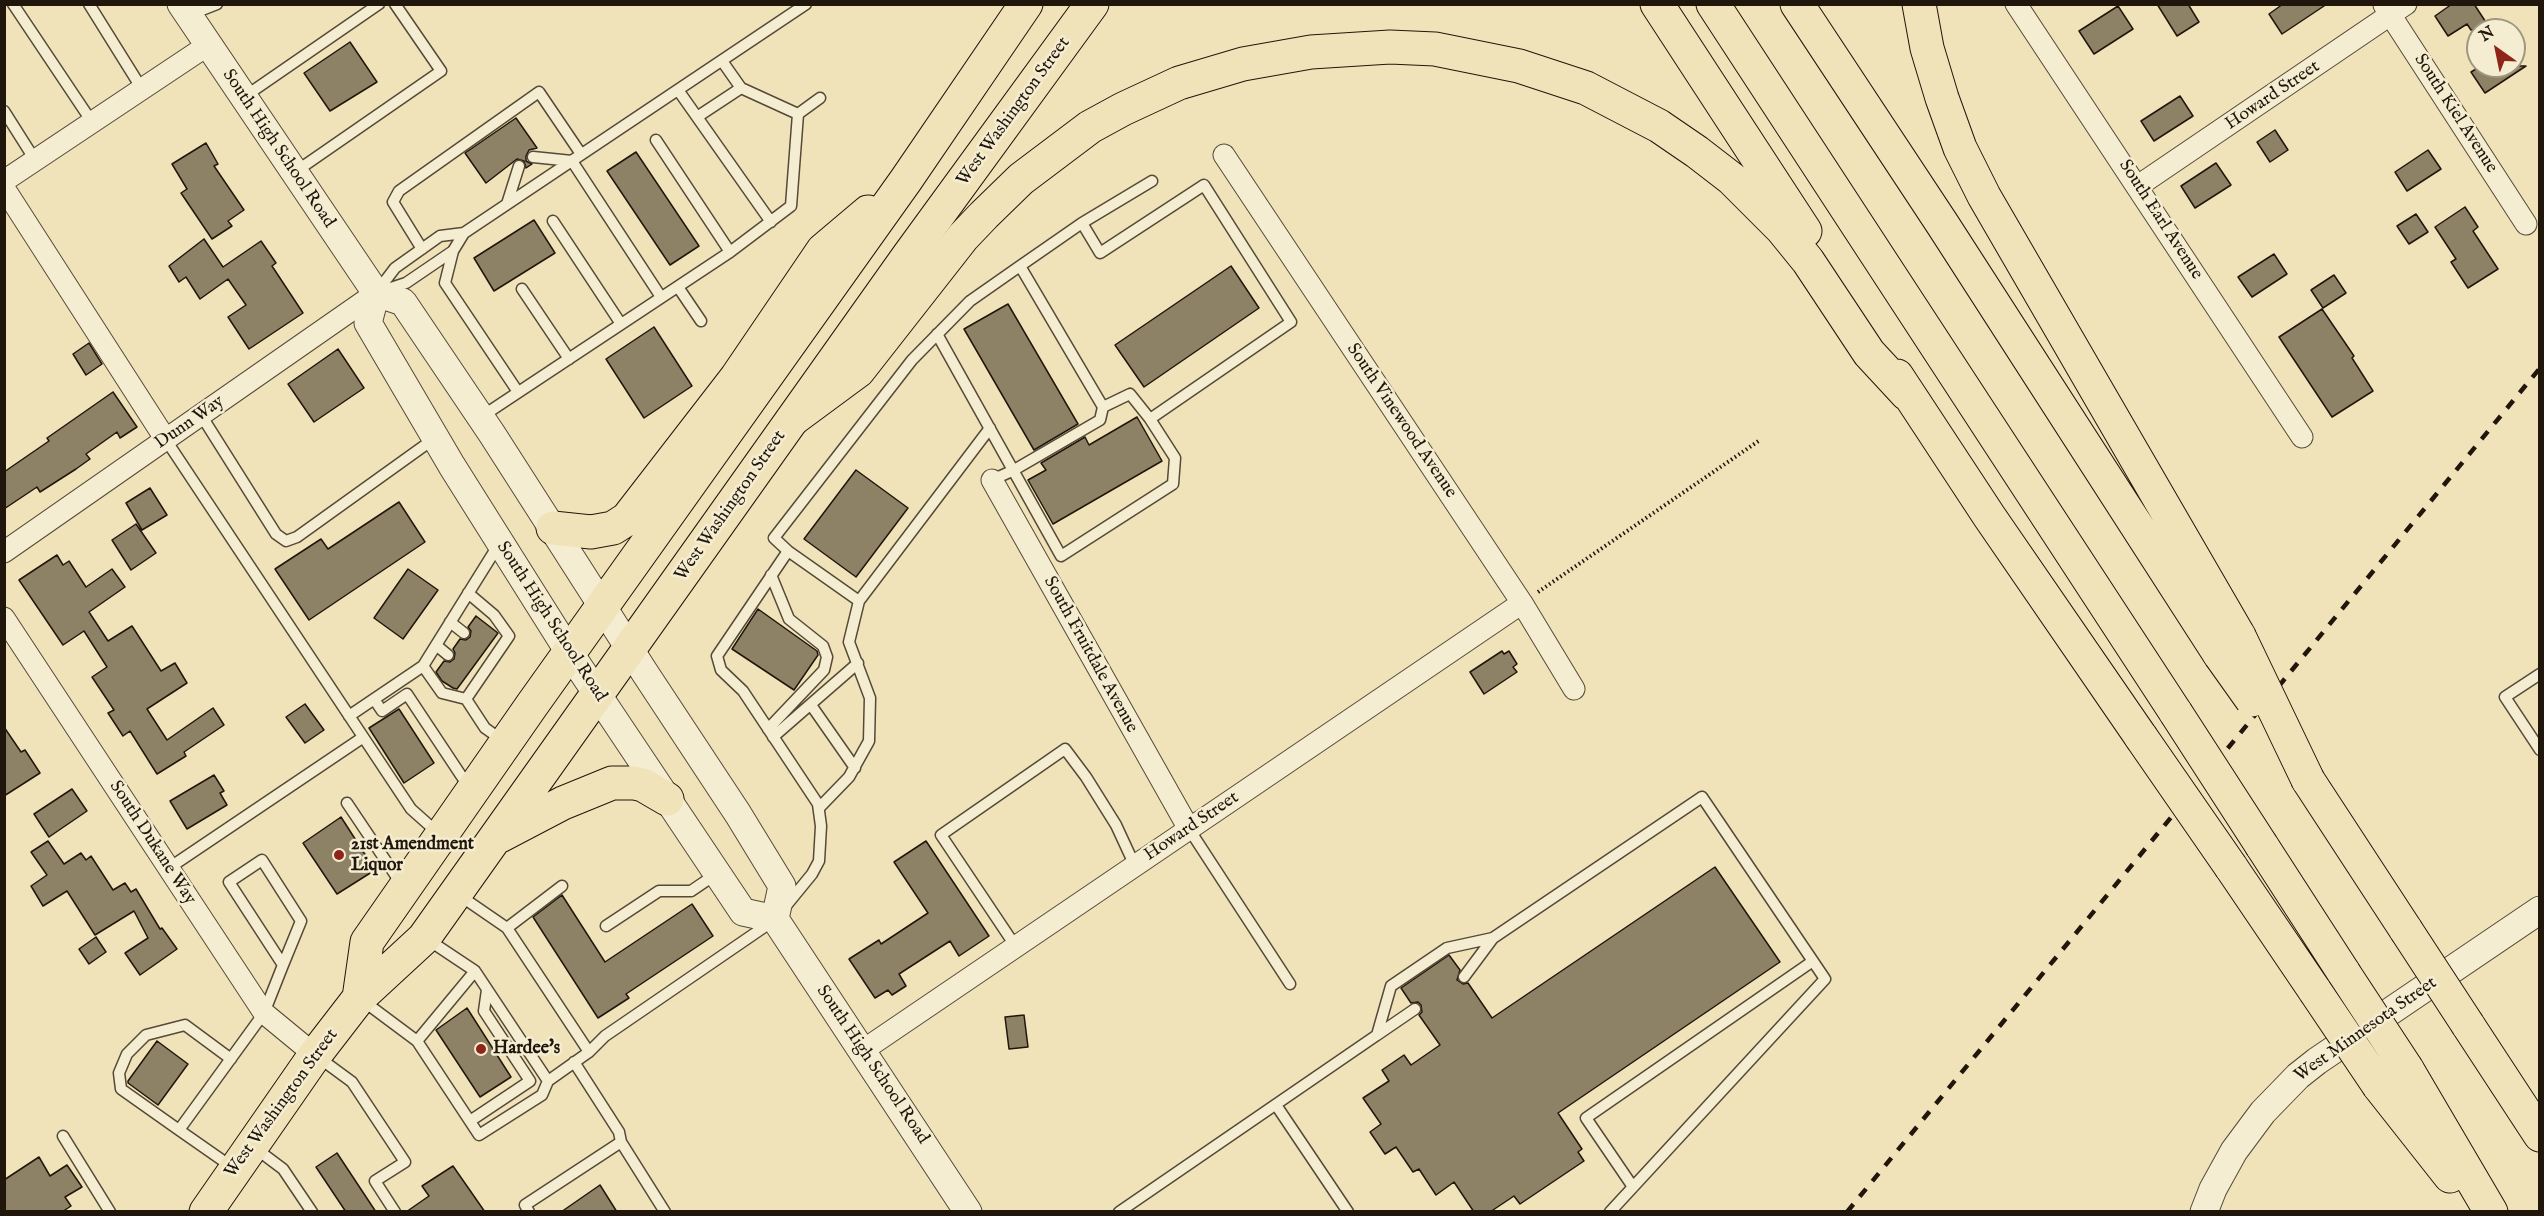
<!DOCTYPE html>
<html>
<head>
<meta charset="utf-8">
<style>
  body { margin:0 }
  #map { position:relative; width:2544px; height:1216px; overflow:hidden; background:#f0e3ba; font-family:"IM FELL English",serif }
  canvas { display:block }
  .frame { position:absolute; inset:0; border:6px solid #21160b; pointer-events:none }
  .north { position:absolute; left:2466px; top:18px; width:60px; height:60px; box-sizing:border-box; background:#f5edd2; border:2px solid #a09782; border-radius:50%; rotate:327deg; font-size:16px; font-weight:700; line-height:24px; text-align:center; color:#21160b }
  .north::after { content:''; display:block; margin:auto; width:21px; height:27px; background:#8f2418; clip-path:polygon(50% 0,100% 100%,50% 72%,0 100%) }
</style>
</head>
<body>
<div id="map">
<canvas width="2544" height="1216"></canvas>
<div class="frame"></div>
<div class="north">N</div>
</div>
<script>
const ctx = document.querySelector('canvas').getContext('2d');
ctx.lineJoin = 'round';
function fill(path, color) {
  ctx.fillStyle = color;
  ctx.fill(path, 'evenodd');
}
function toPath(rows) {
  const path = new Path2D();
  for (const r of rows) {
    path.moveTo(r[0], r[1]);
    for (let i = 2; i < r.length; i += 2) path.lineTo(r[i], r[i + 1]);
  }
  return path;
}
function trace(path, color, width, dash) {
  ctx.strokeStyle = color;
  ctx.lineWidth = width;
  ctx.lineCap = dash ? 'butt' : 'round';
  ctx.setLineDash(dash || []);
  ctx.stroke(path);
}
function drawText(font, color, halo, rows, align = 'center') {
  ctx.font = font + ' "IM FELL English",serif';
  ctx.lineWidth = 5;
  ctx.setLineDash([]);
  ctx.textBaseline = 'middle';
  ctx.strokeStyle = halo;
  ctx.fillStyle = color;
  for (const [text, x, y, turn = 0] of rows) {
    ctx.save();
    ctx.translate(x, y);
    ctx.rotate((+turn || 0) * Math.PI / 180);
    ctx.textAlign = isNaN(turn) ? turn : align;
    if (halo) ctx.strokeText(text, 0, 0);
    ctx.fillText(text, 0, 0);
    ctx.restore();
  }
}
const building = toPath([
  [2157,4,2188,4,2199,22,2177,36,2157,4],
  [2283,4,2327,4,2282,34,2269,14,2283,4],
  [2452,4,2474,4,2491,30,2471,30,2467,24,2448,36,2435,16,2452,4],
  [2118,6,2133,29,2094,54,2079,31,2118,6],
  [350,42,377,82,330,111,304,73,350,42],
  [2481,66,2526,66,2485,93,2471,72,2481,66],
  [2180,96,2193,116,2154,141,2141,121,2180,96],
  [516,118,537,148,529,150,526,156,526,161,532,164,526,168,524,161,517,159,486,183,465,153,516,118],
  [2275,130,2288,150,2270,162,2257,142,2275,130],
  [206,143,218,164,214,166,244,210,228,221,232,226,212,239,181,193,187,189,172,164,206,143],
  [2428,150,2441,169,2407,191,2395,172,2428,150],
  [636,152,699,246,670,265,607,171,636,152],
  [2216,163,2231,185,2195,208,2181,186,2216,163],
  [2465,207,2478,227,2473,231,2498,269,2468,288,2451,262,2456,259,2435,227,2465,207],
  [2416,214,2428,232,2409,244,2397,226,2416,214],
  [534,220,555,253,494,291,474,258,534,220],
  [204,239,223,267,261,241,276,263,272,266,303,313,249,349,228,317,246,305,228,279,200,299,186,277,179,282,169,266,204,239],
  [2274,254,2287,274,2252,297,2238,277,2274,254],
  [1231,266,1259,308,1144,387,1115,345,1231,266],
  [2334,275,2346,293,2323,308,2311,290,2334,275],
  [1008,304,1078,424,1034,450,964,329,1008,304],
  [2322,309,2354,356,2352,358,2373,391,2332,417,2279,337,2322,309],
  [654,327,692,386,644,418,606,359,654,327],
  [89,343,102,364,86,375,73,354,89,343],
  [338,349,364,388,314,422,288,384,338,349],
  [113,392,137,427,120,438,117,432,86,454,90,459,76,469,40,492,37,487,4,509,4,472,49,441,47,438,113,392],
  [1137,417,1162,461,1053,524,1028,480,1046,470,1041,463,1085,437,1089,445,1137,417],
  [856,470,908,508,856,577,804,539,856,470],
  [150,488,167,515,142,530,126,503,150,488],
  [399,502,425,542,309,620,275,569,321,539,328,549,399,502],
  [136,524,156,553,131,570,112,540,136,524],
  [57,555,63,565,69,561,86,587,112,569,125,587,89,612,108,641,132,626,161,671,175,663,187,683,147,709,167,740,213,708,224,725,184,752,186,756,157,774,130,731,123,736,108,713,114,710,92,677,107,667,84,631,63,645,19,580,57,555],
  [408,569,438,590,403,639,374,618,408,569],
  [758,609,817,651,818,655,794,690,732,649,758,609],
  [476,616,498,633,457,689,453,688,442,681,436,672,444,661,450,662,454,659,455,653,453,649,460,639,466,640,470,637,471,631,468,627,476,616],
  [1502,651,1504,654,1509,651,1517,664,1513,667,1517,672,1484,694,1470,672,1502,651],
  [305,704,324,730,305,743,286,717,305,704],
  [399,709,434,763,404,783,369,728,399,709],
  [4,727,21,752,25,750,40,773,4,796,4,727],
  [214,775,224,791,220,793,227,805,187,829,170,801,214,775],
  [72,789,87,811,49,837,34,814,72,789],
  [341,817,375,870,337,894,303,843,341,817],
  [48,841,64,864,81,853,86,860,91,856,113,890,125,883,131,892,136,889,160,929,162,928,177,949,140,975,125,953,148,938,134,911,95,935,67,891,43,906,31,886,47,875,31,852,48,841],
  [926,841,989,936,959,956,950,941,899,974,906,986,892,995,888,990,875,998,849,959,879,940,881,944,928,913,894,862,926,841],
  [1715,867,1780,962,1558,1113,1582,1149,1578,1152,1584,1161,1520,1204,1514,1196,1490,1212,1474,1212,1454,1182,1436,1195,1419,1169,1413,1172,1396,1147,1385,1154,1370,1132,1381,1124,1363,1098,1389,1081,1382,1070,1404,1055,1411,1065,1440,1045,1419,1015,1422,1012,1421,1005,1418,1002,1411,1003,1401,988,1449,955,1460,970,1457,980,1463,984,1468,983,1492,1018,1715,867],
  [562,895,605,962,692,904,713,936,626,994,629,998,598,1018,533,917,562,895],
  [96,937,106,952,89,964,79,949,96,937],
  [467,1008,511,1077,480,1097,436,1030,467,1008],
  [1024,1015,1028,1047,1009,1049,1005,1017,1024,1015],
  [157,1041,188,1064,158,1105,128,1083,128,1081,157,1041],
  [337,1153,376,1212,346,1212,316,1167,337,1153],
  [39,1157,50,1176,67,1165,82,1187,65,1197,71,1206,62,1212,4,1212,4,1180,39,1157],
  [453,1166,485,1212,406,1212,429,1196,422,1186,453,1166],
  [600,1185,617,1212,561,1212,600,1185]
]);
fill(building, '#8d8166');
trace(building, '#21160b', 1.5);
const service = toPath([
  [13,4,92,122],
  [89,4,142,89],
  [189,15,217,4],
  [722,61,741,88,798,114],
  [678,90,771,222],
  [244,97,379,4],
  [4,111,35,160],
  [697,117,741,88],
  [656,140,730,252],
  [533,157,572,161,661,297],
  [295,172,441,71,395,4],
  [507,204,519,166],
  [553,221,621,324],
  [1082,223,1152,181],
  [464,233,806,4],
  [464,233,453,251,406,283,376,293,395,268,440,236,464,233],
  [422,249,393,202,399,191,539,92,581,154],
  [453,251,445,283,518,392],
  [1020,266,1082,223,1100,253,1204,185,1291,322,1150,419],
  [678,287,701,321],
  [522,289,569,359],
  [937,334,1061,556,1173,484,1175,458,1150,419,1130,394,1103,407],
  [201,415,276,534,286,541,297,537,435,438],
  [481,417,730,252,791,206,798,114,820,98],
  [990,428,859,601,788,551,774,538,912,360,970,301,1020,266,1103,407,1100,420,1014,470,992,480],
  [166,440,411,809,438,833],
  [450,622,464,633],
  [436,645,448,655],
  [423,666,442,693,466,699,485,728,502,740],
  [2540,674,2505,697,2540,750],
  [374,699,382,711,407,694,470,789],
  [466,699,509,636,494,615,468,593],
  [811,705,855,768],
  [349,716,423,666,499,544],
  [768,729,824,670,827,657,823,646,789,619,771,575],
  [773,737,858,663],
  [347,803,402,885],
  [819,808,849,777,869,741,870,698,849,642,859,601],
  [1189,829,1290,984],
  [169,868,362,738],
  [459,895,507,928,589,1052],
  [785,907,812,874,819,861,821,826,818,804,743,691,721,670,717,656,788,551],
  [606,926,659,891,691,891,716,874],
  [507,928,562,886],
  [1016,947,941,835,1065,749,1086,777,1116,825,1135,866],
  [1464,977,1493,938],
  [362,1000,417,1041,479,1135,542,1095,548,1081,475,971,427,939],
  [1377,1035,1415,1009],
  [417,1041,475,971],
  [318,1057,352,1082,405,1162,375,1181,395,1212],
  [574,1062,619,1132,621,1142,665,1212],
  [548,1081,589,1052,605,1036,770,923],
  [1276,1105,1348,1212],
  [470,1121,530,1081,484,1011,487,990],
  [179,1130,121,1089,119,1073,127,1054,146,1035,185,1025,231,1059],
  [63,1136,110,1212],
  [255,1148,283,1169,312,1212],
  [232,1167,179,1130,264,1013,283,965,301,921,262,860,229,882,283,965],
  [1633,1187,1586,1118,1813,961],
  [529,1212,525,1205,621,1142],
  [1119,1212,1377,1035,1391,986,1447,948,1493,938,1702,797,1825,979,1610,1212]
]);
const minor = toPath([
  [2016,4,2302,437],
  [2384,5,2526,224],
  [1224,155,1522,603,1574,689],
  [4,181,208,45],
  [2138,186,2406,4],
  [4,188,166,440],
  [992,480,1189,829],
  [4,552,376,293],
  [4,618,264,1013,315,1055],
  [862,1051,1522,603]
]);
const tertiary = toPath([
  [181,4,376,293,403,302,492,434,645,673,738,814,782,886,775,919],
  [376,293,368,323,452,466,569,652,743,912,775,919,968,1212],
  [2204,1212,2213,1189,2234,1151,2263,1112,2298,1076,2317,1061,2540,910]
]);
const primary = toPath([
  [553,528,591,532,613,528,627,519,736,378,823,250,868,212],
  [500,836,563,803,612,783,634,783,643,785,667,799],
  [359,998,367,942,532,705,906,180,1026,4],
  [206,1212,315,1055,359,998,424,938,909,255,1092,4]
]);
const motorway = toPath([
  [1657,4,1805,231],
  [1713,4,2176,713],
  [1797,4,1943,225,2220,655],
  [1919,4,1927,48,1942,98,1960,148,1984,196,2239,636],
  [1897,376,1989,516,2141,737],
  [793,419,858,371,963,237,984,215,1021,179,1090,127,1123,109,1179,83,1243,64,1311,52,1390,47,1435,49,1519,66,1586,88,1659,126,1697,152,1732,179,1782,229,1808,261,1869,353,1907,394],
  [2308,780,2406,930],
  [2262,846,2344,973],
  [2231,867,2315,991],
  [2468,1025,2540,1135],
  [2407,1069,2491,1212],
  [2379,1086,2450,1176]
]);
trace(service, '#554937', 13);
trace(minor, '#554937', 23);
trace(tertiary, '#554937', 29);
trace(primary, '#21160b', 35);
trace(motorway, '#21160b', 35);
trace(toPath([
  [1538,592,1760,440]
]), '#21160b', 4, [1.5, 3]);
trace(service, '#f5edd2', 10);
trace(minor, '#f5edd2', 21);
trace(tertiary, '#f5edd2', 27);
trace(primary, '#f0e3ba', 33);
trace(motorway, '#f0e3ba', 33);
trace(toPath([
  [1847,1212,2540,368]
]), '#21160b', 4.5, [10, 10]);
const motorwayBridge = toPath([
  [2239,636,2308,780],
  [2220,655,2252,700],
  [2176,713,2262,846],
  [2141,737,2231,867],
  [2406,930,2468,1025],
  [2344,973,2407,1069],
  [2315,991,2379,1086]
]);
trace(motorwayBridge, '#21160b', 35, []);
trace(motorwayBridge, '#f0e3ba', 33);
for (const [x, y, r, color] of [
  [339,855,6,"#8f2418"],
  [481,1049,6,"#8f2418"]
]) {
  const dot = new Path2D();
  dot.arc(x, y, r, 0, 2 * Math.PI);
  ctx.fillStyle = color;
  ctx.fill(dot);
  trace(dot, '#f5edd2', 2);
}
drawText('18px', '#21160b', '#f5edd2', [
  ["Howard Street",2273,96,-34],
  ["West Washington Street",1014,112,-54],
  ["South Kiel Avenue",2455,114,57],
  ["South High School Road",278,149,56],
  ["South Earl Avenue",2160,220,57],
  ["South Vinewood Avenue",1401,421,56],
  ["Dunn Way",190,423,-35],
  ["West Washington Street",731,506,-55],
  ["South High School Road",551,622,57],
  ["South Fruitdale Avenue",1090,655,61],
  ["Howard Street",1192,827,-34],
  ["South Dukane Way",152,843,57],
  ["West Minnesota Street",2366,1030,-35],
  ["South High School Road",872,1065,56],
  ["West Washington Street",282,1104,-54]
]);
drawText('bold 18px', '#21160b', '#f5edd2', [
  ["21st Amendment",351,845],
  ["Liquor",351,866],
  ["Hardee's",493,1049]
], 'left');
</script>
</body>
</html>
